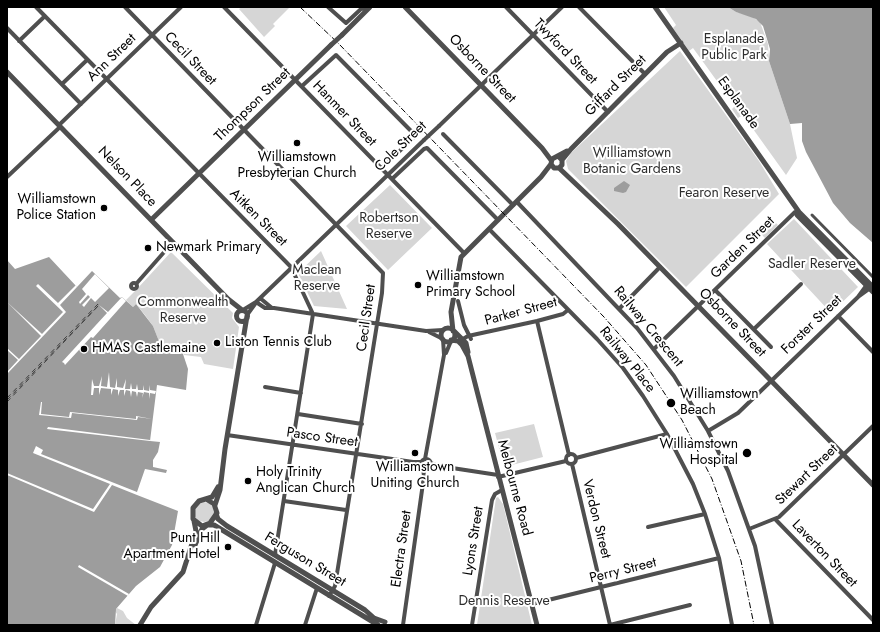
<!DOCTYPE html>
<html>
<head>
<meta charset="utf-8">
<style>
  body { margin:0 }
  #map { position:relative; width:880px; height:632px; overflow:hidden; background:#fff; font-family:Jost,sans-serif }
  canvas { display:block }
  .frame { position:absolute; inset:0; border:8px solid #000; pointer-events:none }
</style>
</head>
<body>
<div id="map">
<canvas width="880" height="632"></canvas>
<div class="frame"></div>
</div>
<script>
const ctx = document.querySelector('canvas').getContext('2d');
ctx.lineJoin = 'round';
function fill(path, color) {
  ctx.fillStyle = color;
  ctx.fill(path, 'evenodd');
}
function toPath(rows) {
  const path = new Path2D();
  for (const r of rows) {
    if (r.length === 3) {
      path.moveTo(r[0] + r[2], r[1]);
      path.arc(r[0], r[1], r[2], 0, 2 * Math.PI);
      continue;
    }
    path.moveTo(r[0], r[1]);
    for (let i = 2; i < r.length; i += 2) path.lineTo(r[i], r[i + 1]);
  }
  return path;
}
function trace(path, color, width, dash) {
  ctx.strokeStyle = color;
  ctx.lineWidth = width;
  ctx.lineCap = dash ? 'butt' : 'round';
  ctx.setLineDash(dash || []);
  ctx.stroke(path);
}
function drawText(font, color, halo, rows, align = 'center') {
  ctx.font = font + ' Jost,sans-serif';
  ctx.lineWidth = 4;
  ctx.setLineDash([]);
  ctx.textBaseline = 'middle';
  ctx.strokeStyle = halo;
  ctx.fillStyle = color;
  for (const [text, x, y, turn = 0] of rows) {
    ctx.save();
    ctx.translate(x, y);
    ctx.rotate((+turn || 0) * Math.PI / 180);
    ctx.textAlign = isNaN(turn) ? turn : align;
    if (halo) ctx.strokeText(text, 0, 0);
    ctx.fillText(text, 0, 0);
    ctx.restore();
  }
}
fill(toPath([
  [242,7,290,7,273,24,275,26,264,37,239,9],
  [664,7,728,7,736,12,751,16,760,22,768,44,769,61,790,124,797,158,786,175,743,115,738,118,732,109,735,106,693,48,689,51,673,28,676,25],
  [680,51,759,161,779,194,686,287,568,169,566,161,571,153],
  [390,185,432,228,388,270,346,226],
  [771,218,778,225,765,238,758,231],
  [794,219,858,287,831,313,767,244],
  [321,251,347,309,314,306,298,273],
  [171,252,233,313,232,318,239,327,233,369,204,364,201,357,184,355,180,345,162,349,153,326,145,315,136,304,133,307,126,300,137,289],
  [534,424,543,457,504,467,495,433],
  [498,497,503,504,532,625,477,625,496,498],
  [204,512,10],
  [117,608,123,611,127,618,136,625,115,625,117,614,115,611]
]), '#d6d6d6');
fill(toPath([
  [728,7,873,7,873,243,850,223,833,203,806,152,802,141,802,123,790,124,769,61,770,49,763,26,756,19,736,12],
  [624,181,630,185,626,192,623,193,614,191,614,188],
  [49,257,77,287,92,271,120,298,122,297,133,307,136,304,153,326,162,349,180,345,188,369,186,390,157,385,150,441,160,442,158,452,153,460,153,467,167,470,166,473,145,469,137,492,137,495,178,511,172,545,160,567,136,586,116,609,115,625,7,625,7,260,15,269]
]), '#9d9d9d');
fill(toPath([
  [95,274,109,288,95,302,91,298,84,307,82,305,90,297,88,295,80,304,79,302,86,294,82,289],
  [38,284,58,303,76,285,77,287,60,305,66,312,7,374,7,372,18,360,7,350,7,348,19,359,41,336,7,302,42,334,63,312,36,286],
  [122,297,126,301,93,338,91,337,65,365,64,363,62,362,107,313,99,305,108,312],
  [109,372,110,387,115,388,117,378,117,387,123,388,126,379,125,389,130,389,131,383,132,389,136,389,137,384,138,390,143,390,144,385,144,390,149,391,150,385,150,390,156,391,155,394,150,393,149,399,149,393,144,392,142,398,143,393,138,392,137,397,136,392,132,391,131,397,130,391,126,390,124,396,124,390,120,390,118,396,118,390,113,389,111,395,111,389,101,388,99,395,99,388,94,388,93,395,91,395,92,379,94,386,99,386,102,376,101,386,107,387],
  [41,402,42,402,41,414,69,417,70,412,136,419,136,416,152,419,138,417,137,420,72,413,71,418,39,415],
  [48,427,150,440,150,441,47,429],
  [36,446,43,450,41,454,137,492,137,495,112,485,94,512,7,475,7,473,93,509,110,484,33,453],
  [79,565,129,594,128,596,78,567]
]), '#fff');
trace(toPath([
  [7,398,98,304,99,305],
  [7,400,99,305],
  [7,402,99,305]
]), '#3e3e3e', 1, [5, 4]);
trace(toPath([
  [812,215,873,277]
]), '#4f4f4f', 3);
trace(toPath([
  [36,7,291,267,313,314,275,555],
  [125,7,383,273,382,293,335,586,329,596],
  [224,7,464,253],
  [328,7,346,23,361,9,369,8],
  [506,7,608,112],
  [579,7,645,74],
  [7,28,81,104],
  [19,41,45,16],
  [62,84,87,60],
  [302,86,336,55,414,134,413,138,382,168],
  [59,125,181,7],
  [439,126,562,7],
  [443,134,513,205],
  [7,177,60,127],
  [392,179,424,149,427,148,498,220],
  [517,202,637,328,674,376,708,431,728,471,755,546,772,625],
  [489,229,597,339,623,368,643,396,667,434,693,484,705,514,719,558,732,625],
  [134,286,3],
  [136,284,173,242],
  [715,290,771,347],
  [858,297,869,289],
  [260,298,272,308],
  [458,301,464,325,471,339],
  [256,302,265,308,274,308,426,331,443,330],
  [620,308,660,267],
  [243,310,256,302,424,140],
  [247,315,255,304],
  [838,316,873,352],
  [537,321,569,455],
  [754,329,801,284],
  [429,332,443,339],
  [463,339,468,336,537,321,563,314,568,310],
  [654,349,795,212],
  [446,353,451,341],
  [265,387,301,393],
  [298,414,362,424],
  [708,431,738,413,858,297,866,286],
  [227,435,413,462,421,462],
  [571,459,5],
  [576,458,667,434],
  [426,464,5],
  [425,459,444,355,443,339],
  [431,463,439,466,498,475],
  [572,464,610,625],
  [498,477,566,461],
  [284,501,346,510],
  [776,520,873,620],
  [648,527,705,514],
  [749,529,779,517,873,426],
  [532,604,719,558],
  [256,625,275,563],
  [305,625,317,588],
  [403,625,424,476,423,469],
  [472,625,492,500,495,494,502,490],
  [610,625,690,605]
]), '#4f4f4f', 4);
trace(toPath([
  [405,7,542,148,551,160],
  [655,7,799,212,873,287],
  [342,35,370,7],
  [7,72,228,299,242,310],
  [559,157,562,160,562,165,559,168,554,168,551,164,552,159,567,151],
  [562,160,571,149,667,52,681,43],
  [559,168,618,224,873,485],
  [797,215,873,292],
  [151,220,331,45],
  [242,316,5.5],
  [448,335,7],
  [453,331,451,312,461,257,541,177,551,164],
  [454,331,466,343,468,352],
  [451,340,458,341,462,345,468,356,537,625],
  [206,499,214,504,217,513,210,523,202,526,193,519,193,508,199,501,212,497,218,487],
  [215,505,220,490,225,449,247,316],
  [216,514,218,519,227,526,365,610,374,618,385,622],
  [207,525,214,525,378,625],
  [195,545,202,529,206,526],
  [140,625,151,607,183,572,196,531,194,521]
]), '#4f4f4f', 5);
trace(toPath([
  [300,7,339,44,604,317,646,365,682,420,712,479,741,561,754,625]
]), '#000', 1, [6, 2, 1, 2]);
trace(toPath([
  [424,140,439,126]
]), '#4f4f4f', 4);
trace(toPath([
  [331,45,342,35]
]), '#4f4f4f', 5);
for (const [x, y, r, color] of [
  [297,143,4,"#000"],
  [104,208,4,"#000"],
  [148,248,4,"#000"],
  [418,285,4,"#000"],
  [217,343,4,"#000"],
  [84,349,4,"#000"],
  [671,403,5,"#000"],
  [415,453,4,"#000"],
  [747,453,5,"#000"],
  [248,481,4,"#000"],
  [228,547,4,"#000"]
]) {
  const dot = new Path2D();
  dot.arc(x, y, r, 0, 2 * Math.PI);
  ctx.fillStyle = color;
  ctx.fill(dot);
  trace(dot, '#fff', 1.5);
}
drawText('14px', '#2d2d2d', '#fff', [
  ["Esplanade",734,40],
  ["Public Park",734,56],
  ["Williamstown",632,154],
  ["Botanic Gardens",632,170],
  ["Fearon Reserve",724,194],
  ["Robertson",389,219],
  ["Reserve",389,235],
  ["Sadler Reserve",812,265],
  ["Maclean",317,271],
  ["Reserve",317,287],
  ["Commonwealth",183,303],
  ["Reserve",183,319],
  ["Dennis Reserve",504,602]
]);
drawText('14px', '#000', '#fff', [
  ["Twyford Street",565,52,46],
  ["Ann Street",112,58,-44],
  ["Cecil Street",190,59,46],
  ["Osborne Street",482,69,46],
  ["Giffard Street",616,86,-45],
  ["Esplanade",738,103,54],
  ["Thompson Street",253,105,-44],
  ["Hanmer Street",344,114,46],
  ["Cole Street",401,147,-44],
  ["Nelson Place",127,177,46],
  ["Aitken Street",258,218,45],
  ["Garden Street",743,248,-44],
  ["Parker Street",521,312,-15],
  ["Cecil Street",367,318,-82],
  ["Osborne Street",732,323,46],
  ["Forster Street",812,325,-44],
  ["Railway Crescent",648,327,50],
  ["Railway Place",627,360,51],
  ["Pasco Street",322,438,8],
  ["Stewart Street",807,475,-44],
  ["Melbourne Road",514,488,75],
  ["Verdon Street",596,519,76],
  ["Lyons Street",474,541,-81],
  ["Electra Street",402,549,-82],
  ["Laverton Street",824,554,46],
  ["Ferguson Street",305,560,31],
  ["Perry Street",623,571,-14]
]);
drawText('14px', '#000', '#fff', [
  ["Williamstown",297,158,"center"],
  ["Presbyterian Church",297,174,"center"],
  ["Williamstown",96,200,"right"],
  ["Police Station",96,216,"right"],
  ["Newmark Primary",156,248],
  ["Williamstown",426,277],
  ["Primary School",426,293],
  ["Liston Tennis Club",225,343],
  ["HMAS Castlemaine",92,349],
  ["Williamstown",680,395],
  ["Beach",680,411],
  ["Williamstown",738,445,"right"],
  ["Hospital",738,461,"right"],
  ["Williamstown",415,468,"center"],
  ["Uniting Church",415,484,"center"],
  ["Holy Trinity",256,473],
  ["Anglican Church",256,489],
  ["Punt Hill",220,539,"right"],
  ["Apartment Hotel",220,555,"right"]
], 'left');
</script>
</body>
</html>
